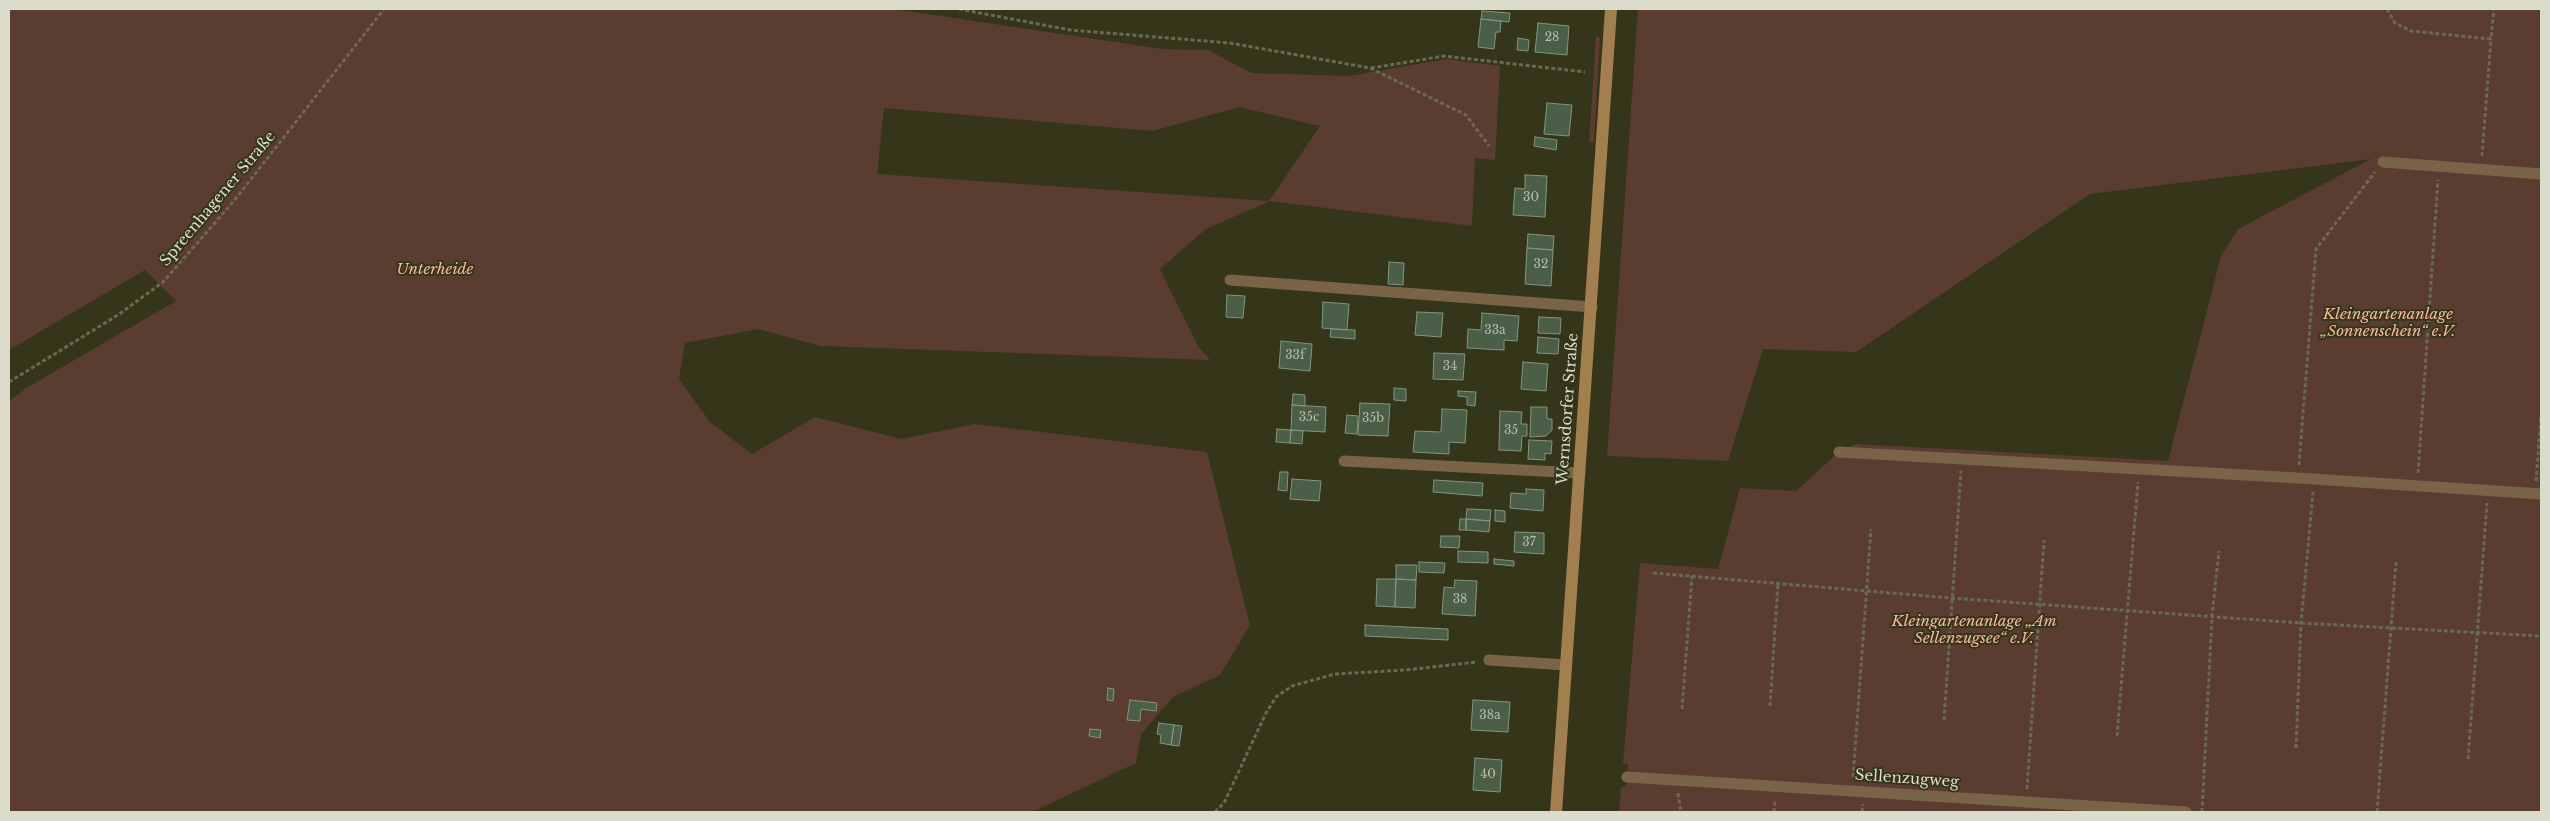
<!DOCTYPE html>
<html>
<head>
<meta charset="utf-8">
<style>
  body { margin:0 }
  #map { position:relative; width:2550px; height:821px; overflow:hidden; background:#35351a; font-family:"Libre Baskerville",serif }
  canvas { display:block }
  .frame { position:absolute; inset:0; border:10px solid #dcdccc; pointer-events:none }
</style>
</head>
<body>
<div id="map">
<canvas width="2550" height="821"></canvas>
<div class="frame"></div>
</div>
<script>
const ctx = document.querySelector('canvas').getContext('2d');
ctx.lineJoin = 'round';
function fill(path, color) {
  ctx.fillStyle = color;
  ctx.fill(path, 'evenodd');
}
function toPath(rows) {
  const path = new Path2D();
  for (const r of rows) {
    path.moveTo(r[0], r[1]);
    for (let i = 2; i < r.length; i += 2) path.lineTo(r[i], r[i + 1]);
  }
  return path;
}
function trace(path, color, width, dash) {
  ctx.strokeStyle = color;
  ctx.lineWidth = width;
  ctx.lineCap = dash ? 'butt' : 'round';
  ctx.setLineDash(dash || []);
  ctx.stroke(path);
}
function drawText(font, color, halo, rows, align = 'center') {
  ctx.font = font + ' "Libre Baskerville",serif';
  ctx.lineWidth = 4;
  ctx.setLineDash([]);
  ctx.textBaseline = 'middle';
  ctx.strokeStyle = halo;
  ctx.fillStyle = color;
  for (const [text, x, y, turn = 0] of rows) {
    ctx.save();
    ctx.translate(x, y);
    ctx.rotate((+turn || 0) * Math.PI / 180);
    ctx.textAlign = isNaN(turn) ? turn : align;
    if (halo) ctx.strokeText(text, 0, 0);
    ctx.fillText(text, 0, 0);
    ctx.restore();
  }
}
fill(toPath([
  [9,9,894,9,1162,49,1208,50,1251,73,1349,76,1447,59,1500,66,1495,160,1475,158,1472,226,1270,201,1206,229,1160,269,1198,346,1210,360,821,346,758,329,685,343,679,379,710,422,752,454,815,417,901,439,975,424,1207,452,1250,625,1220,675,1173,697,1141,734,1136,763,1032,812,9,812,9,401,28,387,176,301,145,270,9,350],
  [1239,107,1320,126,1269,201,877,174,884,108,1153,131],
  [1638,9,2541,9,2541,812,1619,812,1621,787,1626,787,1628,764,1623,763,1640,563,1718,569,1740,488,1796,491,1839,452,1856,444,2168,461,2221,256,2238,229,2371,159,2090,194,1856,352,1763,349,1728,461,1607,456],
  [1596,36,1600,38,1594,142,1589,142]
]), '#5b3c31');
const building = toPath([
  [1482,11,1510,13,1509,22,1481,19,1482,11],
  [1481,19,1501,21,1500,32,1496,32,1494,49,1478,47,1481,19],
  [1538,23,1569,26,1567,55,1535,52,1538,23],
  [1518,38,1529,40,1528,51,1517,50,1518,38],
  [1547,103,1572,105,1569,136,1544,134,1547,103],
  [1535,137,1557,140,1556,150,1534,146,1535,137],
  [1525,175,1547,176,1545,217,1513,215,1515,188,1525,189,1525,175],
  [1528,234,1554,236,1553,250,1527,248,1528,234],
  [1527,248,1553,250,1551,286,1525,284,1527,248],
  [1389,262,1404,263,1403,285,1388,284,1389,262],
  [1227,295,1245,296,1243,318,1226,317,1227,295],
  [1323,302,1349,304,1347,330,1322,328,1323,302],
  [1417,312,1443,313,1441,337,1415,335,1417,312],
  [1482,313,1519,316,1517,341,1504,340,1504,350,1467,348,1468,329,1481,330,1482,313],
  [1539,317,1561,318,1560,334,1538,333,1539,317],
  [1331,329,1355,330,1355,339,1330,337,1331,329],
  [1538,337,1559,339,1558,354,1537,353,1538,337],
  [1281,341,1312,344,1310,371,1279,368,1281,341],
  [1434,353,1465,354,1463,380,1433,379,1434,353],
  [1523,362,1548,364,1546,391,1521,389,1523,362],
  [1394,388,1406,389,1406,401,1394,400,1394,388],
  [1458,391,1476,392,1475,406,1467,405,1467,397,1458,396,1458,391],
  [1293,394,1305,395,1305,406,1292,405,1293,394],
  [1360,403,1390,404,1388,436,1358,435,1360,403],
  [1292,405,1326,407,1325,432,1291,430,1292,405],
  [1531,407,1547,407,1547,419,1552,419,1552,430,1546,436,1530,437,1531,407],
  [1442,409,1467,410,1465,443,1449,442,1449,454,1413,452,1415,431,1441,432,1442,409],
  [1500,411,1522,412,1521,424,1527,424,1527,436,1522,436,1521,451,1499,450,1500,411],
  [1347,415,1358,416,1357,434,1345,433,1347,415],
  [1277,429,1291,430,1290,443,1276,442,1277,429],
  [1291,430,1303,431,1302,444,1290,443,1291,430],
  [1529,440,1552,441,1551,454,1545,453,1545,460,1528,459,1529,440],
  [1280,472,1288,472,1287,491,1278,490,1280,472],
  [1292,479,1321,481,1319,501,1290,499,1292,479],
  [1434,480,1483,483,1482,496,1433,492,1434,480],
  [1526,489,1544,490,1543,511,1510,508,1511,493,1526,494,1526,489],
  [1467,509,1491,510,1490,521,1466,519,1467,509],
  [1495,510,1505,511,1505,522,1495,521,1495,510],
  [1460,519,1466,519,1466,530,1459,530,1460,519],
  [1466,519,1490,521,1489,532,1466,530,1466,519],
  [1515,532,1544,533,1544,554,1514,552,1515,532],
  [1441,536,1460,536,1459,548,1440,547,1441,536],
  [1458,551,1488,552,1488,563,1458,562,1458,551],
  [1494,559,1514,561,1514,566,1494,564,1494,559],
  [1419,562,1445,563,1444,573,1419,572,1419,562],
  [1396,565,1417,565,1416,580,1396,579,1396,565],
  [1377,579,1396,579,1395,607,1376,606,1377,579],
  [1396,579,1416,580,1415,608,1395,607,1396,579],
  [1455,580,1477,581,1475,616,1442,614,1444,587,1454,588,1455,580],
  [1365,625,1448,629,1448,640,1365,636,1365,625],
  [1108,688,1114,689,1113,701,1107,700,1108,688],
  [1130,700,1157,703,1156,711,1141,709,1140,721,1127,720,1130,700],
  [1473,700,1510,702,1508,732,1471,730,1473,700],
  [1159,723,1174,725,1171,745,1160,743,1161,735,1157,734,1159,723],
  [1174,725,1182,726,1179,746,1171,745,1174,725],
  [1090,729,1101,730,1100,738,1089,736,1090,729],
  [1475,758,1502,760,1500,792,1473,790,1475,758]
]);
fill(building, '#4b5e47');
trace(building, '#82967e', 1);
trace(toPath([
  [959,9,1070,30,1230,43,1370,68,1466,115,1489,146],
  [2387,9,2395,23,2411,31,2491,39,2494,9],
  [1371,68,1444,56,1585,72],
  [2482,156,2491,39],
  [9,382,118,315,163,282,234,201,384,9],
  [2299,465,2316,249,2375,172],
  [2418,473,2438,180],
  [2536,481,2541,416],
  [1653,573,1951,598,2301,623,2541,636],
  [1770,706,1778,583],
  [1682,709,1692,576],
  [1944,720,1961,471],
  [2117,736,2138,482],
  [2296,748,2301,623,2313,492],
  [2468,759,2487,503],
  [1853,777,1871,529],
  [2027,789,2044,540],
  [1678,793,1681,812],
  [1215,812,1224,803,1266,713,1276,697,1292,686,1335,674,1405,670,1477,662],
  [1774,812,1775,801],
  [1862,812,1863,804],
  [2202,812,2212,616,2219,551],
  [2377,812,2396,562]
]), '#6a6a53', 3, [4, 2.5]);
trace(toPath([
  [2383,162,2541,174],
  [1230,280,1592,307],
  [1839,452,2298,478,2541,494],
  [1344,461,1580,473],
  [1489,660,1566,665],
  [1627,777,2186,812]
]), '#7a6447', 11);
trace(toPath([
  [1556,812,1611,9]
]), '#a27f4f', 12);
drawText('12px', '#b8bcab', null, [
  ["28",1552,38],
  ["30",1531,198],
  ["32",1541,265],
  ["33a",1495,331],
  ["33f",1295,356],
  ["34",1450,367],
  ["35c",1309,418],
  ["35b",1373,419],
  ["35",1511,431],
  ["37",1529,543],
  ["38",1460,600],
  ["38a",1490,716],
  ["40",1488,775]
]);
drawText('15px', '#dcdccc', '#35351a', [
  ["Spreenhagener Straße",218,199,-50],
  ["Wernsdorfer Straße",1568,409,-86],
  ["Sellenzugweg",1907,779,4]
]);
drawText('italic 15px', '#f9b79f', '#35351a', [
  ["Unterheide",435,270],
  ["Kleingartenanlage",2388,315],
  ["„Sonnenschein“ e.V.",2388,332],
  ["Kleingartenanlage „Am",1974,622],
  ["Sellenzugsee“ e.V.",1974,639]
]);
</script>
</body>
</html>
